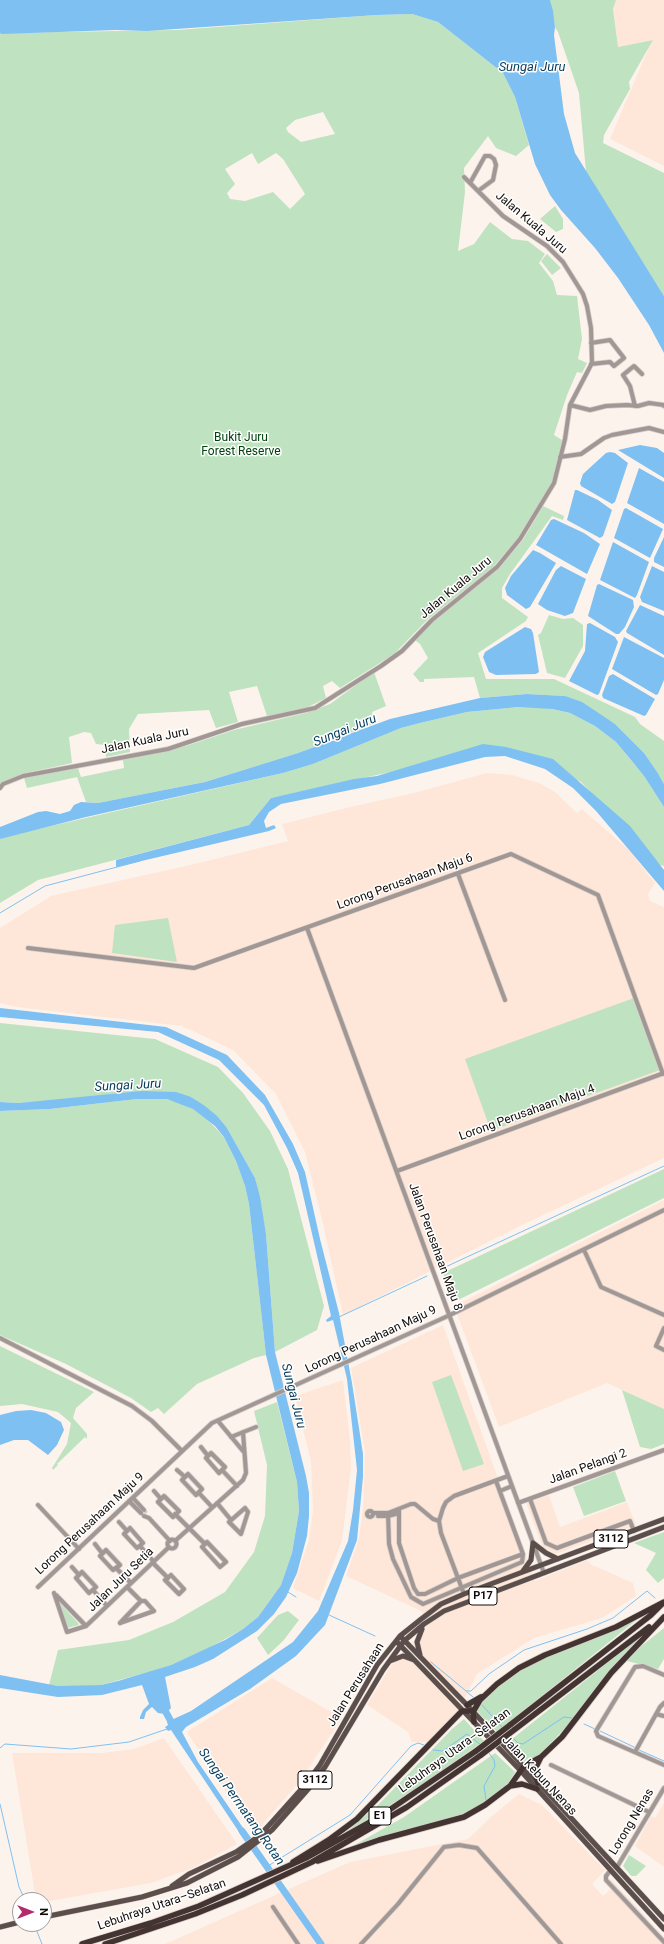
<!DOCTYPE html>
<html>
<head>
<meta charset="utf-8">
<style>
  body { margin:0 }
  #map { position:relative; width:664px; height:1944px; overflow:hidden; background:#fdf3ed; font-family:Roboto,sans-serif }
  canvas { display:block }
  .north { position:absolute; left:12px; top:1892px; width:40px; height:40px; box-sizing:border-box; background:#fff; border:1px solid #a09e9d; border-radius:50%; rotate:90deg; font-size:11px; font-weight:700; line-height:16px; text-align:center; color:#110c09 }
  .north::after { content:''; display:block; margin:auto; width:14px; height:18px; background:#b32b6c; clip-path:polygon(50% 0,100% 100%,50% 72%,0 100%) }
</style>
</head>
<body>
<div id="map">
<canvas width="664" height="1944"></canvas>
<div class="north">N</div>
</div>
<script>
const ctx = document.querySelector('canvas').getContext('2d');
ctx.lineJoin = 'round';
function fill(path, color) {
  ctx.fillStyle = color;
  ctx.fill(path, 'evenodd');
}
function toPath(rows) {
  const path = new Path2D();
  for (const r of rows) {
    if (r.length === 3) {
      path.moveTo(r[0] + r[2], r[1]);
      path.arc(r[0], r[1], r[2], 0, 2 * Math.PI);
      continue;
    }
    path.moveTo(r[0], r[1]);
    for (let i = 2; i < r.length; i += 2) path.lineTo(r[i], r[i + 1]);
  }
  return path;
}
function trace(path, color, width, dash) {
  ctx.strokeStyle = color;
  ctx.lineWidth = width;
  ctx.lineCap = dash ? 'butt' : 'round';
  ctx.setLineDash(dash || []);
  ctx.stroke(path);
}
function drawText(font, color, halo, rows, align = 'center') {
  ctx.font = font + ' Roboto,sans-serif';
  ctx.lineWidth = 3;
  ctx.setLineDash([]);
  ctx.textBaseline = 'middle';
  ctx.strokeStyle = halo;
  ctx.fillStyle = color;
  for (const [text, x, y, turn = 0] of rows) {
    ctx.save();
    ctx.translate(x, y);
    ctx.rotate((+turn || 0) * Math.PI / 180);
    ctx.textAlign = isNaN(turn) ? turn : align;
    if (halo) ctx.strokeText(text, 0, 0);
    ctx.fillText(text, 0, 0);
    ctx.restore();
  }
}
fill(toPath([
  [616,0,664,0,664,166,610,139,652,40,618,47,613,9],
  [487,773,512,775,539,783,555,792,577,813,582,809,629,850,655,883,648,894,650,901,664,907,664,1158,522,1225,343,1315,323,1224,305,1152,276,1094,233,1050,182,1026,16,1007,0,1003,0,928,51,896,186,866,288,841,282,824,354,806,414,793],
  [664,1200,664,1409,607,1383,499,1427,454,1306],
  [443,1325,535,1581,587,1560,593,1566,595,1566,633,1583,636,1596,602,1618,534,1638,477,1674,460,1708,430,1742,412,1742,408,1732,367,1705,390,1667,430,1623,421,1611,346,1576,359,1538,363,1508,365,1453,351,1368],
  [343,1380,350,1440,351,1468,342,1541,319,1601,293,1588,309,1540,313,1511,311,1462,295,1396],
  [549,1495,560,1527,627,1502,636,1525,556,1554,543,1548,526,1503],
  [272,1678,342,1718,300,1781,254,1834,187,1732],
  [164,1738,237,1844,193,1868,151,1883,44,1902,44,1900,36,1900,12,1753,102,1753,134,1749],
  [519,1794,542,1805,605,1870,592,1884,603,1896,611,1889,607,1883,611,1879,664,1937,664,1944,165,1944,350,1862,468,1839,492,1816],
  [664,1803,664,1867,635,1846,651,1816,655,1818]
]), '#fee7d8');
fill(toPath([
  [550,0,616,0,613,9,618,47,653,40,629,82,630,89,604,135,603,143,664,173,664,296,586,172,579,93,558,32,555,27],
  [412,14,438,22,503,73,515,97,529,145,516,156,496,148,488,136,464,168,465,192,458,251,474,244,490,222,512,239,528,241,545,254,539,263,553,281,557,295,577,296,582,339,578,359,587,363,582,373,577,372,567,395,554,435,562,440,552,483,517,539,493,567,428,619,394,654,340,688,332,681,323,686,326,698,302,710,267,716,257,686,229,692,238,722,216,728,209,710,138,714,129,729,130,752,106,757,105,745,96,744,91,733,84,732,69,737,72,763,22,774,0,785,0,33,177,30,377,15],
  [323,112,335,134,301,142,288,132,286,128,295,120],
  [252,153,258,164,276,153,283,159,305,194,290,209,273,192,245,201,230,199,227,193,235,184,225,169],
  [555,206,563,219,563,229,556,232,540,219],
  [547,254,561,268,552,275,541,261],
  [543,506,564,516,563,520,552,516,510,574,502,588,502,598,528,617,526,621,478,653,486,679,554,679,635,717,640,724,664,741,664,784,644,753,615,724,565,696,527,694,480,698,474,677,424,679,424,682,420,682,413,674,428,658,420,644,415,640,434,621,499,568,523,540],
  [549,615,563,619,573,618,583,625,583,646,565,678,547,673,538,635,541,633],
  [374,672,386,706,372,712,374,724,298,753,205,782,98,803,86,802,77,777,27,788,24,778,78,768,81,777,124,768,123,760,189,745,234,730,306,713,330,704],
  [519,707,542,707,570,713,595,726,616,742,644,776,664,807,664,866,660,865,581,782,506,747,271,798,249,825,38,880,0,903,0,839,7,836,283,773,313,764,401,728,420,723,467,712],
  [168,918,177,962,112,953,115,925],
  [634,998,660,1070,491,1131,465,1059],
  [0,1023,155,1039,218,1067,243,1093,270,1131,288,1169,324,1306,317,1330,275,1352,266,1234,255,1178,227,1128,191,1097,19,1103,0,1102],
  [137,1099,167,1099,179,1102,193,1109,208,1120,224,1137,236,1161,245,1186,249,1204,266,1355,254,1358,197,1384,164,1414,158,1408,151,1412,131,1398,66,1364,0,1335,0,1111,50,1109],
  [664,1169,664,1198,456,1301,452,1300,443,1273],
  [0,1346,94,1392,76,1408,73,1418,87,1434,87,1439,85,1437,57,1464,58,1465,53,1470,52,1468,67,1444,71,1423,58,1412,22,1404,0,1406],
  [451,1375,484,1464,463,1471,432,1382],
  [622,1390,664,1409,664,1444,651,1449,640,1447],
  [277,1402,297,1482,299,1511,292,1553,281,1585,258,1617,243,1629,209,1648,171,1665,149,1672,101,1685,69,1687,49,1685,58,1650,129,1640,173,1622,225,1592,254,1552,265,1516,267,1465,254,1411],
  [615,1471,626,1501,584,1516,573,1487],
  [664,1532,664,1578,658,1583,646,1570,656,1553,634,1543],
  [59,1602,78,1623,79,1625,67,1628],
  [288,1611,299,1620,283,1641,268,1655,257,1638,278,1615],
  [639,1618,497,1732,476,1710,480,1703,513,1674,530,1664,556,1652,611,1632],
  [664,1628,664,1659,658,1669,627,1661,639,1648],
  [645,1633,613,1667,567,1726,546,1748,537,1757,526,1762,524,1762,507,1743],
  [464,1719,484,1741,420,1786,337,1839,377,1806,452,1729],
  [495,1753,515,1772,507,1785,497,1794,476,1809,460,1817,344,1851,404,1817],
  [629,1855,646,1866,636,1876,631,1876,623,1866]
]), '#bfe2c0');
fill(toPath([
  [0,0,550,0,553,11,555,27,554,35,564,114,575,153,664,296,664,353,649,325,618,278,595,248,561,210,550,195,535,164,515,97,503,73,438,22,412,14,377,15,147,31,116,30,2,34,0,33],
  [640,445,657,448,664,453,664,478,618,450],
  [610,452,615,453,628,463,615,502,612,504,581,486,580,483,583,474,606,453],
  [639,468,664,482,664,524,627,503],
  [575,490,577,490,598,500,612,510,603,536,600,538,567,520],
  [626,508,663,529,650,558,614,538,624,509],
  [554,519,584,533,600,544,587,574,536,545,551,520],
  [664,537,664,567,654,562,654,558],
  [613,542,649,562,637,595,635,598,600,580],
  [533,550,540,553,556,563,530,607,526,609,507,595,505,588,511,576],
  [561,566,586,579,573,613,565,616,547,610,538,604,556,570],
  [652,566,664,572,664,611,642,602,640,597],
  [599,584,633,600,634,607,625,627,619,634,616,634,588,616,597,585],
  [640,605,664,616,664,655,627,633,626,631],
  [590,623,615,637,618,642,599,694,597,695,569,681,585,651,587,624],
  [525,627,531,629,533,633,539,672,536,674,496,675,489,672,483,657,485,652],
  [624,637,664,658,664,680,658,694,656,695,612,669],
  [613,674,655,699,646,715,644,716,603,698,602,695,609,676],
  [527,694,565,696,582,702,615,724,644,753,657,772,664,784,664,807,644,776,631,760,616,742,595,726,570,713,552,709,519,707,467,712,420,723,401,728,313,764,283,773,86,817,0,839,0,827,38,812,46,811,60,814,70,811,74,805,81,802,98,803,205,782,298,753,390,719,480,698],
  [483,744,506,747,553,759,630,826,664,870,664,891,596,811,573,788,545,769,505,756,485,757,380,784,281,804,269,812,264,821,266,828,274,825,276,828,269,831,116,867,116,860,249,825,271,798,354,779,377,776],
  [0,1008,166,1027,227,1055,265,1095,293,1144,305,1172,320,1239,339,1313,352,1383,363,1454,363,1477,357,1540,325,1625,296,1656,250,1689,186,1727,182,1732,198,1762,250,1838,245,1841,171,1730,168,1731,165,1727,168,1725,167,1722,191,1711,293,1642,318,1611,348,1541,353,1510,357,1470,347,1379,334,1324,333,1320,327,1322,326,1320,331,1316,298,1173,287,1148,264,1105,219,1060,158,1032,0,1017],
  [141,1091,176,1092,191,1097,205,1106,217,1116,227,1128,255,1178,260,1197,266,1234,275,1352,306,1476,309,1493,309,1516,307,1536,297,1573,286,1597,274,1614,257,1631,213,1659,195,1667,165,1677,171,1708,165,1714,158,1713,152,1707,146,1712,144,1719,140,1719,140,1717,143,1710,149,1704,142,1685,102,1695,58,1697,0,1688,0,1675,58,1686,101,1685,118,1681,171,1665,225,1640,243,1629,258,1617,281,1585,292,1553,299,1511,297,1482,266,1355,249,1204,245,1186,236,1161,224,1137,215,1126,193,1109,167,1099,137,1099,50,1109,0,1111,0,1102,19,1103],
  [31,1410,46,1413,61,1422,64,1430,57,1445,48,1455,28,1440,14,1440,0,1445,0,1415,16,1411]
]), '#7ec0f1');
trace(toPath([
  [0,913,45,886,140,861],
  [441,1269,664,1166],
  [339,1317,427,1276],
  [288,1592,296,1597],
  [329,1615,375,1636],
  [431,1662,466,1691,471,1691,489,1674,524,1650,587,1629,613,1618,647,1591,655,1598],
  [467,1692,473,1697],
  [482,1705,502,1727],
  [584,1724,595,1729],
  [600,1731,636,1748],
  [510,1735,518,1743,523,1744,564,1717,572,1718],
  [0,1748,5,1744,71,1749,129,1742,167,1729],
  [433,1750,443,1751,467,1734,481,1745],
  [639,1750,664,1761],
  [486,1800,484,1786,495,1766,494,1760,489,1753],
  [0,1804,19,1887,25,1900],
  [268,1866,350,1815,411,1746,418,1743,424,1745],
  [34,1924,42,1944]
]), '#7ec0f1', 1);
trace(toPath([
  [162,1705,174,1727],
  [242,1831,321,1944]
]), '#7ec0f1', 7);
trace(toPath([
  [144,1510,147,1514]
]), '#dad0cb', 4, [4, 2]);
const minor = toPath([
  [470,183,485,156,490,156,494,159,496,165,493,180,478,191],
  [591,343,610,340,624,358,614,366,610,362,591,364],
  [570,405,590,410,606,406,627,405,638,406,649,403,664,405,664,406],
  [635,406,630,386,623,375,634,366,642,374],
  [560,457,581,454,604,438,612,435,649,428,664,432],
  [0,788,3,784,23,776,168,749,242,724,315,708,381,666,402,651,432,620,497,567,520,539,554,483,565,439,570,405,592,363,591,328,587,306,583,294,563,262,547,246,503,216,464,177],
  [458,874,505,1000],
  [307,928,544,1573],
  [28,948,194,968,511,854,598,895,663,1074],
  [397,1171,664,1073],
  [584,1250,601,1287,664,1315],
  [664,1328,656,1346,664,1350],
  [0,1338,132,1406,152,1421,182,1451],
  [218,1421,243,1451],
  [231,1437,256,1427],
  [201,1447,208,1456],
  [211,1453,225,1467,219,1473,206,1458,211,1453],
  [177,1470,185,1477],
  [222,1470,237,1486],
  [188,1474,202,1489,196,1495,182,1480,188,1474],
  [154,1491,161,1499],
  [500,1491,512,1486],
  [199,1493,212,1507],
  [164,1496,179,1511,173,1517,158,1502,164,1496],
  [133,1498,144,1510],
  [530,1499,546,1543,557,1548,630,1521,634,1531],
  [129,1501,141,1513],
  [217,1503,231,1520],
  [518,1503,664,1450],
  [38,1505,79,1549],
  [245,1508,248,1512,241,1534,229,1522,245,1508],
  [399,1509,399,1543,414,1588,418,1594,425,1594,458,1578,523,1554],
  [370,1514,3],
  [373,1513,388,1513,411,1504,415,1504,433,1519,439,1521],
  [388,1513,389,1544,393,1559,411,1597,423,1604,522,1562,523,1554,496,1481],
  [175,1514,205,1544],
  [144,1516,149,1518,170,1541],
  [378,1516,388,1516,399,1513],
  [119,1522,127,1531],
  [130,1528,143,1543,137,1548,124,1534,130,1528],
  [172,1544,4.5],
  [175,1541,243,1480,246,1473,243,1432],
  [207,1542,226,1562,220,1567,202,1547,207,1542],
  [95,1544,102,1553],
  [140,1546,154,1562],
  [106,1550,120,1565,113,1570,100,1556,106,1550],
  [153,1563,168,1578],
  [72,1567,79,1575],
  [116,1568,131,1583],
  [82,1572,96,1587,89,1593,76,1578,82,1572],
  [171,1575,184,1589,179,1594,165,1580,171,1575],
  [38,1587,212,1423,450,1315,664,1210],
  [93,1590,107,1606],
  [54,1593,67,1632,86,1626,169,1547],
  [464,1594,441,1533,439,1521,443,1508,446,1502,454,1496,508,1476],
  [56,1595,86,1626],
  [120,1623,154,1611,145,1601,141,1601,127,1587],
  [120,1623,141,1601],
  [664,1675,643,1666,635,1667,596,1731,598,1736,664,1765],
  [656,1714,664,1716],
  [635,1752,660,1707,664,1703],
  [551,1765,649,1812],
  [617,1867,664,1788],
  [610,1871,606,1876,606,1880,664,1942],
  [273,1907,298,1944],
  [361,1944,398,1904,444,1847,459,1845,477,1848,561,1944]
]);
const major = toPath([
  [533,1543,546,1553,558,1559],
  [523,1571,531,1560,533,1543],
  [402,1638,467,1705,664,1919],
  [398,1643,520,1770,664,1929],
  [420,1655,417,1642,422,1629],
  [390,1661,403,1656,414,1660],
  [172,1886,189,1874,236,1852,259,1836,272,1822,306,1784,320,1765,377,1665,400,1636,420,1620,441,1604,464,1594,664,1519],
  [44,1917,142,1897,187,1883,238,1857,272,1830,310,1787,325,1767,383,1670,404,1641,424,1624,444,1611,664,1527],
  [0,1927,20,1922]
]);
const highway = toPath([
  [467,1705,481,1697],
  [474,1722,473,1712,480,1700,497,1684,519,1668,545,1655,616,1627,664,1602],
  [510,1725,651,1615,663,1603],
  [514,1730,649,1627],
  [538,1783,534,1771,541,1757,562,1737,611,1673,664,1617],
  [510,1786,522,1784,537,1789],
  [318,1861,379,1840,464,1817,485,1805,510,1786,524,1766,541,1757],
  [293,1862,330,1839,357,1819,462,1711,471,1711],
  [82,1944,151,1923,199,1906,306,1858,379,1817,476,1751],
  [105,1944,195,1914,242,1895,312,1862,407,1807,481,1755]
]);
trace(minor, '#d7cec9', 5.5);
trace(major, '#d7cec9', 6);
trace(highway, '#d7cec9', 7);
trace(minor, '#a19896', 4);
trace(major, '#5b4e4b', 5);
trace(highway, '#433431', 5.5);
const highwayBridge = toPath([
  [476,1751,510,1725],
  [481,1755,514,1730]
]);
trace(highwayBridge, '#d7cec9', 7, []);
trace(highwayBridge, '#433431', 5.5);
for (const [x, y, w] of [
  [611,1539,34],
  [483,1596,28],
  [315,1780,34],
  [380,1816,22]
]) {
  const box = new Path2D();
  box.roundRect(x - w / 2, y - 9, w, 18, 3);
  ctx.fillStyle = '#fff';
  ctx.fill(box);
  trace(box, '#110c09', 1);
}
drawText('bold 11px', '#110c09', null, [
  ["3112",611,1539],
  ["P17",483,1596],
  ["3112",315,1780],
  ["E1",380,1816]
]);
drawText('12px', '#110c09', '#fff', [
  ["Jalan Kuala Juru",531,223,40],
  ["Jalan Kuala Juru",456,588,-40],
  ["Jalan Kuala Juru",145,741,-12],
  ["Lorong Perusahaan Maju 6",405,882,-20],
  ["Lorong Perusahaan Maju 4",527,1113,-20],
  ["Jalan Perusahaan Maju 8",435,1247,70],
  ["Lorong Perusahaan Maju 9",371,1340,-25],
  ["Jalan Pelangi 2",588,1467,-20],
  ["Lorong Perusahaan Maju 9",90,1524,-43],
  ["Jalan Juru Setia",121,1580,-44],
  ["Jalan Perusahaan",356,1685,-58],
  ["Lebuhraya Utara–Selatan",455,1751,-36],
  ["Jalan Kebun Nenas",539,1776,47],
  ["Lorong Nenas",632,1822,-59],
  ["Lebuhraya Utara–Selatan",162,1905,-19]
]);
drawText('12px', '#00420f', '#fff', [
  ["Bukit Juru",241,438],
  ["Forest Reserve",241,452]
]);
drawText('italic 13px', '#063d5d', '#fff', [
  ["Sungai Juru",532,68],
  ["Sungai Juru",345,731,-22],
  ["Sungai Juru",128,1086,-3],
  ["Sungai Juru",293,1396,76],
  ["Sungai Permatang Rotan",241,1807,55]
]);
</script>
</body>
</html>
